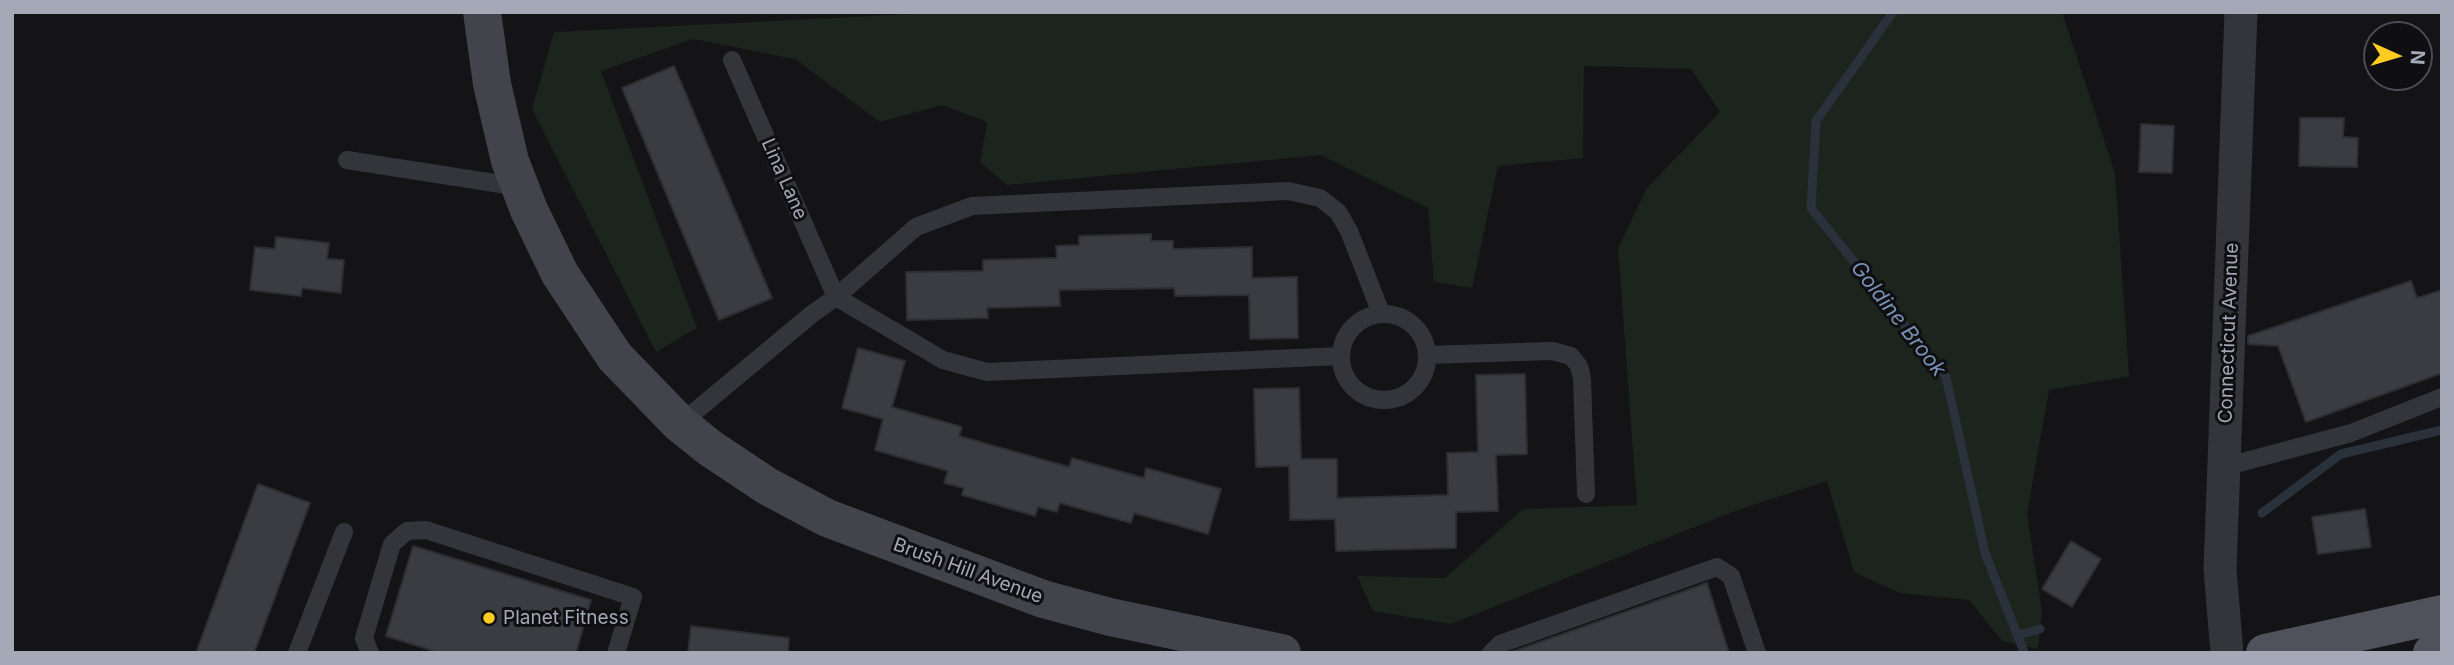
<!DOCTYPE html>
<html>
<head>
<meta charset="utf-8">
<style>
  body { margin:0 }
  #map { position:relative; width:2454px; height:665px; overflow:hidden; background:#141416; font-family:Inter,sans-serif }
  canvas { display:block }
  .frame { position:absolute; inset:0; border:14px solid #a4a8b7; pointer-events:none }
  .north { position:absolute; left:2363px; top:21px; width:70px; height:70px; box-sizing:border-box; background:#0f0f11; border:2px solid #4b4c53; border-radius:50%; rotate:94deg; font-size:19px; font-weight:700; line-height:28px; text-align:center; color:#a4a8b7 }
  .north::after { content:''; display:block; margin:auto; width:24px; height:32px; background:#fc2; clip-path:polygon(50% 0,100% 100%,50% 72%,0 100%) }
</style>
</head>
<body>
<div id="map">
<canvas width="2454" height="665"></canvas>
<div class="frame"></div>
<div class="north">N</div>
</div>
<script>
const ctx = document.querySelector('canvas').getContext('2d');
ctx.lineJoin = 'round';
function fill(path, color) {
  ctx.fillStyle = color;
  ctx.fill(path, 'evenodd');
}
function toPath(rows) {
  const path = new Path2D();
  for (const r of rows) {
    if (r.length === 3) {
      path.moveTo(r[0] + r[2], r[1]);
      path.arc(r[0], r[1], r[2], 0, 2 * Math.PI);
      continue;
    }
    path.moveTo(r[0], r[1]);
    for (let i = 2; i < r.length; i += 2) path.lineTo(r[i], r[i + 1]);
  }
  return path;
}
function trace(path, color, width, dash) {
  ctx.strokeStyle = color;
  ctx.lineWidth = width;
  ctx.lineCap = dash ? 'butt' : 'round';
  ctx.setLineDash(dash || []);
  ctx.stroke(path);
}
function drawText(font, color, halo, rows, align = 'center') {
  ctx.font = font + ' Inter,sans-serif';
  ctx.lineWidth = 6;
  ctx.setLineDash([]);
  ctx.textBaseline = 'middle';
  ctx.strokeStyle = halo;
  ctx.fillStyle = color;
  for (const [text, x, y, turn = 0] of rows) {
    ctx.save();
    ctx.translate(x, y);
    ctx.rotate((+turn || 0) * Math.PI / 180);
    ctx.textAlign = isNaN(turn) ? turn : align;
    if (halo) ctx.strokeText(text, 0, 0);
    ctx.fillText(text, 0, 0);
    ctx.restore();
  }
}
fill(toPath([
  [950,12,2062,12,2115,173,2129,376,2049,390,2027,514,2042,612,2038,649,2002,641,1969,600,1900,593,1854,572,1827,481,1735,511,1451,624,1373,611,1357,576,1445,578,1523,509,1637,505,1618,248,1647,188,1720,112,1691,69,1584,66,1583,158,1498,166,1472,288,1434,282,1428,208,1321,155,1007,185,980,162,987,122,942,105,880,122,795,59,693,39,601,71,697,328,656,352,532,109,554,32]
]), '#1b241d');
trace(toPath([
  [1893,12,1816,121,1811,208,1946,377,1985,553,2024,652],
  [2262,513,2341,454,2442,430],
  [2018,635,2040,629]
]), '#29313b', 9);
const building = toPath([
  [674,66,772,298,719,320,622,88,674,66],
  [2300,118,2344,118,2343,137,2358,138,2357,167,2299,166,2300,118],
  [2141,124,2174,126,2172,173,2139,172,2141,124],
  [1151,234,1151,241,1173,241,1173,249,1252,247,1252,278,1297,277,1298,338,1250,339,1249,295,1175,296,1174,288,1059,290,1060,306,987,308,988,318,907,320,906,272,983,271,983,260,1057,258,1056,246,1079,245,1079,236,1151,234],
  [276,237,329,243,327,259,344,260,341,293,302,288,301,296,250,290,255,247,275,249,276,237],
  [2411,281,2417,298,2442,290,2442,373,2306,422,2278,346,2248,344,2248,336,2411,281],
  [858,348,905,361,892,407,962,427,959,436,1069,467,1072,458,1144,478,1146,468,1221,489,1208,534,1134,513,1131,523,1060,503,1057,512,1038,507,1035,516,962,495,964,488,944,483,948,471,875,450,883,419,842,408,858,348],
  [1525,374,1527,454,1496,455,1498,511,1456,512,1456,548,1336,551,1335,519,1290,520,1289,466,1256,467,1254,389,1299,388,1301,459,1337,459,1337,498,1448,495,1447,453,1478,452,1476,375,1525,374],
  [258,484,310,503,254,653,196,653,258,484],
  [2365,509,2371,547,2318,554,2312,517,2365,509],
  [2071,541,2101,559,2072,607,2042,589,2071,541],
  [413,546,591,600,576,653,440,653,386,636,413,546],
  [1707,583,1729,653,1509,653,1707,583],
  [691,626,789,638,788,653,688,653,691,626]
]);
fill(building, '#3b3c41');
trace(building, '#2e2e32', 2);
trace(toPath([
  [347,160,520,187],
  [1384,357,43],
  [1428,355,1552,351,1571,356,1579,366,1582,379,1586,494],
  [1340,356,987,372,943,360,836,297,916,227,972,206,1288,191,1320,198,1338,212,1349,231,1381,313],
  [680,424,812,314,836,297,732,60],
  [2224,467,2351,433,2442,397],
  [297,653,344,532],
  [370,653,364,638,392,544,407,531,426,530,633,597,616,653],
  [1491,653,1500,644,1717,567,1731,576,1757,653]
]), '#34353b', 18);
trace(toPath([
  [2227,653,2220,569,2241,12]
]), '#34353b', 33);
trace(toPath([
  [482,12,492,84,510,161,529,210,560,274,615,357,680,424,710,448,767,486,827,518,1043,599,1110,617,1282,653]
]), '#42434b', 38);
trace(toPath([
  [2265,653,2442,614],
  [2432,653,2442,651]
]), '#50515a', 38);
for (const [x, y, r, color] of [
  [489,618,7,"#fc2"]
]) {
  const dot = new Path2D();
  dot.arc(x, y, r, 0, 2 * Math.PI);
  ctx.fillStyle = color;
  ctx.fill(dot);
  trace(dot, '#0f0f11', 2.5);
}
drawText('19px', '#a4a8b7', '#0f0f11', [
  ["Lina Lane",784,179,66],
  ["Connecticut Avenue",2229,333,-88],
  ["Brush Hill Avenue",968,571,20]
]);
drawText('19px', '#a4a8b7', '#0f0f11', [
  ["Planet Fitness",503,618]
], 'left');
drawText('italic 21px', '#7892b5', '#0f0f11', [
  ["Goldine Brook",1898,319,52]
]);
</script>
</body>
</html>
